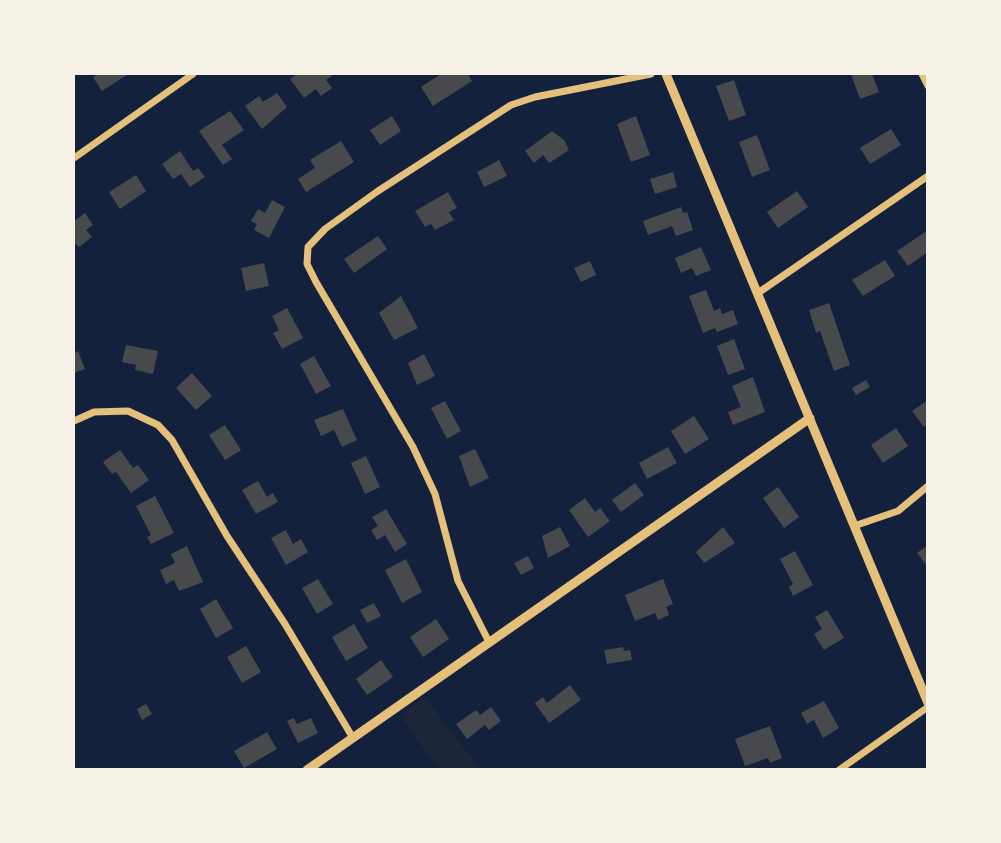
<!DOCTYPE html>
<html>
<head>
<meta charset="utf-8">
<style>
  body { margin:0 }
  #map { position:relative; width:1001px; height:843px; overflow:hidden; background:#14213d; font-family:"Open Sans",sans-serif }
  canvas { display:block }
  .frame { position:absolute; inset:0; border:75px solid #f6f1e7; pointer-events:none }
</style>
</head>
<body>
<div id="map">
<canvas width="1001" height="843"></canvas>
<div class="frame"></div>
</div>
<script>
const ctx = document.querySelector('canvas').getContext('2d');
ctx.lineJoin = 'round';
function fill(path, color) {
  ctx.fillStyle = color;
  ctx.fill(path, 'evenodd');
}
function toPath(rows) {
  const path = new Path2D();
  for (const r of rows) {
    path.moveTo(r[0], r[1]);
    for (let i = 2; i < r.length; i += 2) path.lineTo(r[i], r[i + 1]);
  }
  return path;
}
function trace(path, color, width, dash) {
  ctx.strokeStyle = color;
  ctx.lineWidth = width;
  ctx.lineCap = dash ? 'butt' : 'round';
  ctx.setLineDash(dash || []);
  ctx.stroke(path);
}
fill(toPath([
  [425,697,480,769,438,769,400,716]
]), '#1d2539');
fill(toPath([
  [98,74,126,74,127,75,102,91,93,77],
  [297,74,330,74,332,76,326,80,332,88,321,96,316,89,304,98,290,79],
  [441,74,468,74,472,81,433,106,421,87],
  [851,74,872,74,879,92,860,99],
  [734,80,746,115,729,121,716,86],
  [277,93,287,107,262,129,245,106,259,96,263,102],
  [230,111,244,130,222,145,232,159,223,165,199,131],
  [392,116,401,131,380,145,370,130],
  [636,116,650,155,631,162,617,124],
  [891,129,901,145,870,164,860,148],
  [552,131,564,140,569,150,549,163,543,155,534,163,525,151],
  [757,135,770,170,752,177,739,142],
  [341,141,354,162,306,192,298,179,315,168,310,160],
  [180,151,193,171,198,168,205,177,190,187,181,174,173,179,162,164],
  [499,160,507,176,484,187,477,172],
  [673,172,677,187,655,194,650,179],
  [136,175,146,191,120,209,109,192],
  [797,191,808,207,778,228,767,212],
  [448,192,457,208,449,212,454,220,435,230,431,224,425,227,415,211],
  [272,200,285,207,269,238,254,230,257,224,251,221,258,209,265,213],
  [681,207,683,213,687,212,693,230,676,236,672,226,648,235,643,221],
  [85,213,93,225,86,230,92,237,79,247,74,243,74,221],
  [928,230,928,252,908,266,897,251],
  [378,236,387,249,354,273,344,259],
  [701,247,711,270,696,276,692,268,681,273,675,258],
  [885,260,895,276,863,296,852,280],
  [590,261,596,275,581,282,574,268],
  [264,263,269,286,246,291,241,268],
  [706,290,714,311,720,308,722,314,733,310,738,324,717,332,715,328,703,333,689,296],
  [401,296,418,328,394,340,379,313],
  [829,303,850,365,834,371,820,331,816,333,809,310],
  [287,308,303,338,282,349,273,333,279,330,272,316],
  [734,339,745,369,728,375,717,346],
  [126,345,158,351,153,374,135,370,136,365,122,362],
  [78,351,85,369,74,373,74,353],
  [424,354,435,376,417,385,408,363],
  [314,356,331,386,316,394,300,364],
  [192,373,212,396,196,410,176,388],
  [753,377,765,412,733,425,728,412,741,407,732,386],
  [866,380,870,387,856,395,852,388],
  [928,400,928,424,924,427,912,411],
  [445,401,461,431,447,439,431,408],
  [343,409,357,440,342,447,334,430,321,436,314,420],
  [694,416,709,439,685,454,671,431],
  [225,425,241,450,225,460,209,435],
  [896,428,908,446,883,463,871,445],
  [668,447,677,463,647,479,639,463],
  [475,449,489,478,470,487,459,456],
  [120,450,133,468,138,465,149,480,131,493,116,472,112,474,103,462],
  [366,456,380,487,365,494,351,463],
  [258,481,267,497,273,493,278,502,256,514,242,490],
  [635,483,644,495,621,512,612,500],
  [778,487,799,517,784,528,763,498],
  [155,496,174,533,151,544,147,537,151,535,136,506],
  [585,498,595,512,600,508,610,521,588,537,569,510],
  [386,509,407,544,395,552,385,535,377,540,371,530,378,526,372,517],
  [560,527,570,546,548,558,542,536],
  [723,527,735,543,704,563,696,552],
  [286,530,293,544,301,539,308,552,286,565,271,538],
  [928,545,928,567,917,553],
  [187,546,203,582,179,591,174,580,166,584,160,570,175,563,171,554],
  [795,551,813,585,793,596,789,587,793,584,780,559],
  [528,556,534,568,521,575,514,563],
  [406,559,422,592,402,603,385,570],
  [318,579,333,604,317,614,302,588],
  [663,579,673,604,666,607,669,615,658,620,655,613,635,621,625,595],
  [216,599,233,628,216,638,200,609],
  [374,603,381,616,367,623,360,610],
  [827,610,844,638,824,650,814,634,822,629,815,617],
  [436,619,449,639,423,657,410,637],
  [354,624,368,648,346,661,332,637],
  [246,646,261,672,242,683,227,657],
  [623,647,624,651,630,650,632,660,607,664,604,650],
  [381,660,393,677,367,695,356,679],
  [570,685,581,700,549,723,535,703,543,697,547,703],
  [824,701,839,728,823,738,814,720,807,724,801,713],
  [146,704,152,714,142,720,137,709],
  [491,707,501,721,489,730,485,725,467,739,456,724,476,710,480,715],
  [294,718,297,724,311,718,318,733,298,743,287,721],
  [770,726,782,758,770,763,768,758,745,766,735,739],
  [267,732,277,749,244,768,234,751]
]), '#48494c');
trace(toPath([
  [922,74,928,86],
  [74,158,193,74],
  [758,293,928,176],
  [74,421,94,412,128,411,158,425,172,440,227,536,285,624,353,738],
  [854,526,898,511,928,486],
  [489,642,458,581,435,494,413,447,316,282,307,264,308,247,325,229,378,191,511,105,535,97,651,74],
  [839,770,928,707]
]), '#e5c07b', 7);
trace(toPath([
  [666,74,928,703],
  [307,770,810,418]
]), '#e5c07b', 9);
</script>
</body>
</html>
